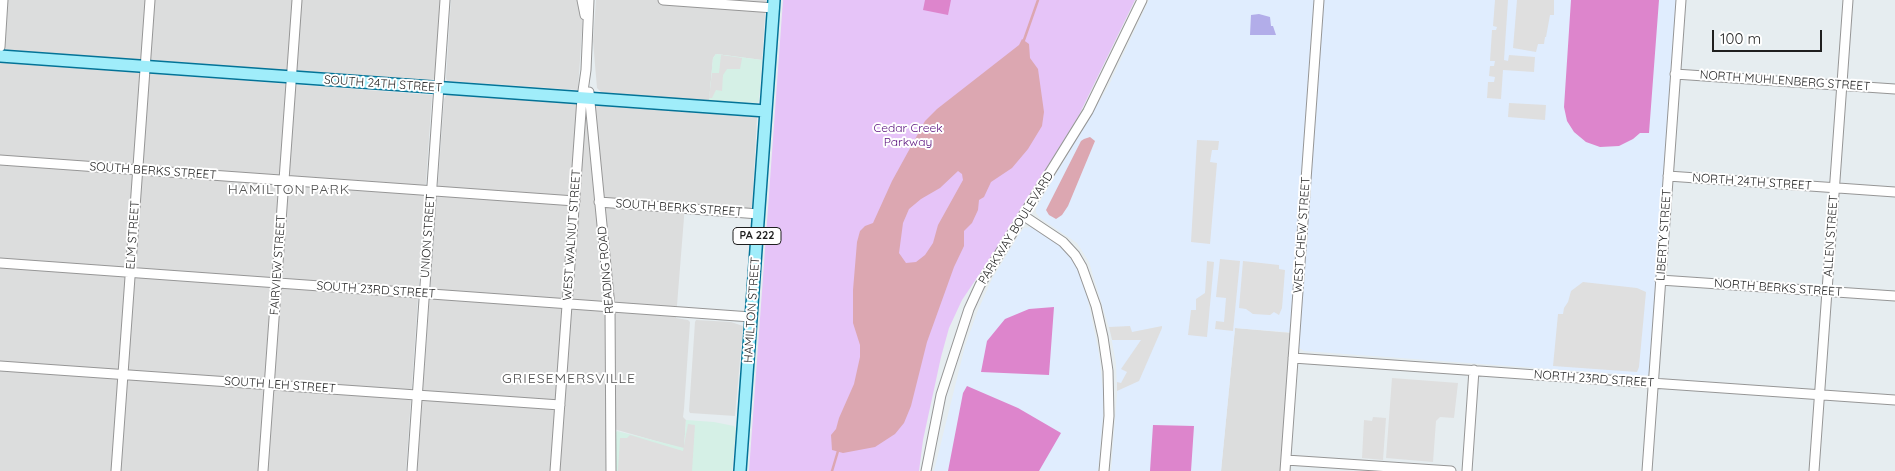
<!DOCTYPE html>
<html>
<head>
<meta charset="utf-8">
<style>
  body { margin:0 }
  #map { position:relative; width:1895px; height:471px; overflow:hidden; background:#e6edf0; font-family:Quicksand,sans-serif }
  canvas { display:block }
  .scale { position:absolute; left:1712px; top:30px; width:110px; height:22px; box-sizing:border-box; border:2px solid #1f1f1f; border-top:0; padding-left:6px; font-size:15px; line-height:18px; white-space:nowrap; color:#1f1f1f; -webkit-text-stroke:4px #fff; paint-order:stroke }
</style>
</head>
<body>
<div id="map">
<canvas width="1895" height="471"></canvas>
<div class="scale">100 m</div>
</div>
<script>
const ctx = document.querySelector('canvas').getContext('2d');
ctx.lineJoin = 'round';
function fill(path, color) {
  ctx.fillStyle = color;
  ctx.fill(path, 'evenodd');
}
function toPath(rows) {
  const path = new Path2D();
  for (const r of rows) {
    path.moveTo(r[0], r[1]);
    for (let i = 2; i < r.length; i += 2) path.lineTo(r[i], r[i + 1]);
  }
  return path;
}
function trace(path, color, width, dash) {
  ctx.strokeStyle = color;
  ctx.lineWidth = width;
  ctx.lineCap = dash ? 'butt' : 'round';
  ctx.setLineDash(dash || []);
  ctx.stroke(path);
}
function drawText(font, color, halo, rows, align = 'center') {
  ctx.font = font + ' Quicksand,sans-serif';
  ctx.lineWidth = 4;
  ctx.setLineDash([]);
  ctx.textBaseline = 'middle';
  ctx.strokeStyle = halo;
  ctx.fillStyle = color;
  for (const [text, x, y, turn = 0] of rows) {
    ctx.save();
    ctx.translate(x, y);
    ctx.rotate((+turn || 0) * Math.PI / 180);
    ctx.textAlign = isNaN(turn) ? turn : align;
    if (halo) ctx.strokeText(text, 0, 0);
    ctx.fillText(text, 0, 0);
    ctx.restore();
  }
}
fill(toPath([
  [0,0,440,0,435,77,432,81,0,50],
  [451,0,584,0,578,90,447,81,446,78],
  [596,0,766,0,762,60,716,54,713,58,709,101,602,93,597,88,593,41],
  [0,62,432,95,406,471,0,471],
  [447,94,757,117,752,207,749,209,685,205,676,318,688,320,690,322,684,409,683,417,686,420,684,449,607,427,608,471,417,471,444,99],
  [696,320,731,322,743,326,735,416,690,413,689,411,695,322],
  [1235,328,1291,333,1280,471,1221,471]
]), '#dcdddd');
fill(toPath([
  [716,54,762,60,759,101,757,103,709,101,713,58],
  [686,420,714,422,734,426,736,429,732,471,615,471,613,435,617,431,684,448]
]), '#d5f0e6');
fill(toPath([
  [1149,0,1676,0,1649,374,1646,376,1304,351,1299,348,1299,333,1235,328,1221,471,1111,471,1117,394,1116,363,1110,331,1089,262,1077,243,1040,218,1036,213,1036,208,1109,85],
  [1031,227,1057,242,1070,254,1078,267,1086,291,1099,354,1103,390,1103,417,1098,471,934,471,965,346,978,310,992,279,1020,233,1024,228]
]), '#e0edfe');
fill(toPath([
  [1259,14,1270,17,1271,26,1273,26,1276,35,1250,35,1251,15]
]), '#b2ade9');
fill(toPath([
  [783,0,1135,0,1079,115,995,251,962,300,949,328,941,357,923,440,919,471,749,471]
]), '#e6c4f8');
fill(toPath([
  [925,0,951,0,948,15,923,10],
  [1571,0,1659,0,1649,133,1640,133,1633,139,1619,146,1600,147,1586,142,1574,132,1567,121,1564,107],
  [1054,307,1049,375,981,372,987,341,1005,319,1029,309],
  [967,386,1018,408,1061,433,1039,471,948,471,963,393],
  [1153,425,1194,426,1191,471,1150,471]
]), '#dd85cc');
fill(toPath([
  [1495,0,1508,0,1504,60,1508,61,1509,55,1535,57,1534,72,1503,70,1501,99,1487,98,1488,82,1494,82,1495,77,1489,76,1490,66,1494,66,1495,61,1490,61,1492,30,1496,30,1497,27,1493,26],
  [1517,0,1554,0,1554,15,1550,15,1546,37,1545,37,1544,44,1538,44,1536,52,1513,48],
  [721,55,742,58,740,69,727,69,723,75,722,91,716,90,712,98,709,98,712,73,719,73],
  [1509,103,1546,105,1545,120,1508,117],
  [1197,140,1219,141,1218,150,1212,150,1210,162,1217,163,1210,244,1191,242],
  [1220,259,1240,261,1233,331,1215,329,1216,321,1224,322,1226,298,1216,297],
  [1207,261,1214,262,1207,337,1188,335,1191,310,1196,310,1196,299,1205,293],
  [1243,261,1279,265,1279,269,1285,270,1282,308,1279,315,1274,312,1270,315,1253,314,1246,309,1239,308],
  [1583,282,1637,288,1646,292,1639,367,1637,372,1553,366,1558,314,1563,314,1564,308,1568,302,1571,291],
  [1130,326,1132,332,1162,326,1162,328,1139,381,1117,391,1117,382,1121,383,1127,372,1121,369,1141,340,1112,340,1109,327],
  [1392,378,1458,383,1454,418,1440,417,1436,421,1433,462,1386,458],
  [1373,417,1386,418,1383,460,1362,458,1364,420,1372,421],
  [688,424,695,425,692,471,618,471,620,438,627,438,630,435,683,451]
]), '#dfdfdf');
fill(toPath([
  [1022,39,1029,44,1030,58,1038,69,1044,112,1042,126,1028,149,1012,168,991,182,984,197,979,200,978,210,972,223,964,231,964,246,954,267,927,342,911,406,904,423,895,434,875,447,843,453,832,450,831,435,836,429,839,418,854,384,860,357,860,345,853,323,853,290,857,242,860,231,865,226,873,223,892,181,925,121,937,109,1019,45],
  [958,171,962,174,963,180,938,225,933,243,925,255,916,262,906,263,899,253,903,223,909,209,921,199,940,188],
  [1090,137,1095,141,1068,206,1062,215,1056,219,1049,215,1046,210,1081,141,1084,139]
]), '#dca7b1');
trace(toPath([
  [1024,40,1038,0],
  [832,471,838,451]
]), '#dca7b1', 2.5);
const minor = toPath([
  [582,0,585,15],
  [663,0,774,8],
  [0,47,3,0],
  [1675,74,1895,89],
  [589,92,610,307,611,471],
  [0,160,575,201],
  [1668,176,1895,192],
  [599,202,759,214],
  [1024,216,1063,242,1075,255,1082,267,1096,306,1103,337,1108,371,1109,416,1104,471],
  [0,263,751,317],
  [1660,280,1895,296],
  [1293,358,1895,400],
  [0,366,560,405],
  [1286,460,1451,471],
  [116,471,150,0],
  [263,471,297,0],
  [412,471,445,0],
  [555,471,582,98,586,70,589,0],
  [926,471,941,395,969,309,980,285,1088,111,1142,0],
  [1285,471,1319,0],
  [1467,471,1474,370],
  [1647,471,1681,0],
  [1814,471,1848,0]
]);
const major = toPath([
  [0,56,766,111],
  [740,471,774,0]
]);
trace(minor, '#969696', 11);
trace(major, '#037397', 14);
trace(minor, '#fff', 9);
trace(major, '#a0edfa', 11);
for (const [x, y, w] of [
  [757,236,48]
]) {
  const box = new Path2D();
  box.roundRect(x - w / 2, y - 8.5, w, 17, 4);
  ctx.fillStyle = '#fff';
  ctx.fill(box);
  trace(box, '#1f1f1f', 1);
}
drawText('bold 11px', '#1f1f1f', null, [
  ["PA 222",757,236]
]);
drawText('12px', '#1f1f1f', '#fff', [
  ["NORTH MUHLENBERG STREET",1785,81,4],
  ["SOUTH 24TH STREET",383,84,4],
  ["SOUTH BERKS STREET",153,171,4],
  ["NORTH 24TH STREET",1752,182,4],
  ["SOUTH BERKS STREET",679,208,4],
  ["PARKWAY BOULEVARD",1016,228,-58],
  ["ELM STREET",133,235,-86],
  ["WEST WALNUT STREET",572,235,-86],
  ["WEST CHEW STREET",1302,235,-86],
  ["LIBERTY STREET",1664,235,-86],
  ["UNION STREET",428,236,-86],
  ["ALLEN STREET",1831,236,-86],
  ["FAIRVIEW STREET",278,265,-86],
  ["READING ROAD",606,270,-95],
  ["NORTH BERKS STREET",1778,288,4],
  ["SOUTH 23RD STREET",376,290,4],
  ["HAMILTON STREET",752,310,-86],
  ["NORTH 23RD STREET",1594,379,4],
  ["SOUTH LEH STREET",280,385,4]
]);
drawText('12px', '#570e7c', '#fff', [
  ["Cedar Creek",908,128],
  ["Parkway",908,142]
]);
ctx.letterSpacing = '1px';
drawText('14px', '#525252', '#fff', [
  ["HAMILTON PARK",289,190],
  ["GRIESEMERSVILLE",569,379]
]);
ctx.letterSpacing = '0px';
</script>
</body>
</html>
